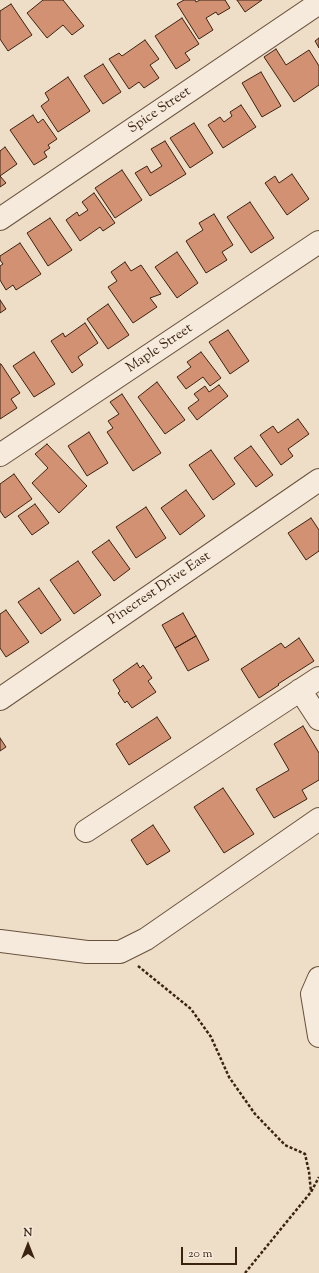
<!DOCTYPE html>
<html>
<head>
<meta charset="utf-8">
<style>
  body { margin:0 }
  #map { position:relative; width:319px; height:1273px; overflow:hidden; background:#efdec7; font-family:"Sorts Mill Goudy",serif }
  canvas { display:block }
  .north { position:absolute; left:8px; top:1225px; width:40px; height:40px; -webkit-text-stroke:3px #f5eadb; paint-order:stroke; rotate:0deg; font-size:11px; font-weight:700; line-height:16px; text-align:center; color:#3b2311 }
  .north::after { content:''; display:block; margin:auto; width:14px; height:18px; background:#3b2311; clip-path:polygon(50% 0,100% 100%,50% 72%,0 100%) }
  .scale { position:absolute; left:181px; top:1247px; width:56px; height:18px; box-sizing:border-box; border:2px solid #3b2311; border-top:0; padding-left:5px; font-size:12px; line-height:14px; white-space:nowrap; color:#3b2311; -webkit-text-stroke:3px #f5eadb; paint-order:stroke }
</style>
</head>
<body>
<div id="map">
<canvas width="319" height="1273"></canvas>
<div class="north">N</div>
<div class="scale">20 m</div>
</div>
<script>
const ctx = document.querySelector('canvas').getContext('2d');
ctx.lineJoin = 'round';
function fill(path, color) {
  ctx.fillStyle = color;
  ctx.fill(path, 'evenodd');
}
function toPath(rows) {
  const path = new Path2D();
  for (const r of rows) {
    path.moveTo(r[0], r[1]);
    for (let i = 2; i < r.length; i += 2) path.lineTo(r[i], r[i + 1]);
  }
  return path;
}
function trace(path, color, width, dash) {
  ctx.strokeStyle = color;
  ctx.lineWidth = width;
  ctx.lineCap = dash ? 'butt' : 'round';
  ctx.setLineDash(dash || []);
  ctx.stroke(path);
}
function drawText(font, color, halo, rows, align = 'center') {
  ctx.font = font + ' "Sorts Mill Goudy",serif';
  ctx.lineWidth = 3;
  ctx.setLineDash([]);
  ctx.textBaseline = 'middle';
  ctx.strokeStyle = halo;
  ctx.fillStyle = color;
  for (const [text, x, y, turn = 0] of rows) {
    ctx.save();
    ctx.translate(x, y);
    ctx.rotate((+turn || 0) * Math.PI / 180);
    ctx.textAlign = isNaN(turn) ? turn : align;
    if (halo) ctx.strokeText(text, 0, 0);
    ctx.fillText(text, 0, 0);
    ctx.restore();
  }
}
const building = toPath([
  [43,0,63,0,84,26,72,35,63,25,47,38,27,13,43,0],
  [184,0,195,0,196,2,200,0,225,0,230,8,218,15,216,12,206,18,213,30,199,39,177,4,184,0],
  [237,0,262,0,245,12,237,0],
  [11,4,32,35,8,51,0,39,0,11,11,4],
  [182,18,199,44,185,53,190,60,176,69,155,36,182,18],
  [319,38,319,48,315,41,319,38],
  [145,40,159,59,150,65,159,78,144,88,139,82,129,89,109,59,119,53,122,56,145,40],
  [276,49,286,65,309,50,319,66,319,85,294,102,264,57,276,49],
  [103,64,121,92,103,104,84,76,103,64],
  [261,72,281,106,262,117,242,83,261,72],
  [68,77,90,111,58,132,41,106,49,100,45,93,68,77],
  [241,105,256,127,223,148,208,125,220,117,224,122,232,116,230,112,241,105],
  [33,115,38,123,43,119,57,139,48,145,50,148,44,152,47,157,34,165,10,130,33,115],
  [194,123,213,153,190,168,170,138,194,123],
  [165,141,186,174,150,196,135,173,147,166,151,173,162,166,151,149,165,141],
  [5,147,17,164,0,176,6,183,0,187,0,151,5,147],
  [122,170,142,200,115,218,95,188,122,170],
  [292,174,309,199,287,215,265,183,275,176,279,183,292,174],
  [94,193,115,223,103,231,100,227,80,241,66,220,77,212,79,216,88,210,82,202,94,193],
  [250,202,274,238,251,253,227,217,250,202],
  [214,214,233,245,222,252,227,260,206,273,186,241,203,230,199,223,214,214],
  [50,218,72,250,48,266,27,233,50,218],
  [20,243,41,274,16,290,13,285,6,290,0,280,0,266,3,264,0,260,0,256,20,243],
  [177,252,198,283,177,298,155,267,177,252],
  [125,262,131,271,141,265,161,294,150,298,157,307,133,323,108,287,117,281,111,272,125,262],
  [0,300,6,309,0,313,0,300],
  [108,304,129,335,108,349,87,319,108,304],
  [85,323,98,343,78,357,83,365,72,373,51,341,63,333,65,337,85,323],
  [228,330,249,361,230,374,209,342,228,330],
  [34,352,55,384,34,397,13,366,34,352],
  [201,352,221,378,210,386,203,377,186,389,177,377,191,367,187,362,201,352],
  [0,364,1,364,20,393,11,399,17,408,0,419,0,364],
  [157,382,185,420,165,434,138,397,157,382],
  [219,385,228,396,197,420,188,408,199,400,194,394,205,386,209,392,219,385],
  [122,394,161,453,133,471,107,432,113,428,108,421,119,414,110,402,122,394],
  [298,419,309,434,288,449,293,456,281,465,260,435,273,426,278,433,298,419],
  [89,432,108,463,87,476,68,446,89,432],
  [47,444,87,486,59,513,32,483,48,468,35,454,47,444],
  [251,446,273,475,256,487,234,458,251,446],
  [211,450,235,484,213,500,189,465,211,450],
  [14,474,32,499,5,518,0,511,0,484,14,474],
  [186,490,205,516,180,535,161,508,186,490],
  [35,504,49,523,32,535,18,516,35,504],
  [146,507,166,538,136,558,116,527,146,507],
  [311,518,319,530,319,551,306,560,288,533,311,518],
  [109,540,130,569,114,581,92,552,109,540],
  [78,561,101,595,74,614,50,580,78,561],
  [39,588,61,620,41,634,18,602,39,588],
  [6,610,29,642,6,657,0,648,0,614,6,610],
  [183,613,196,636,175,648,162,625,183,613],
  [196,636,209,660,188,671,175,648,196,636],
  [299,638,314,661,278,684,279,685,259,698,241,669,281,643,285,648,299,638],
  [137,663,140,668,143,665,152,678,148,681,156,692,132,708,127,701,125,703,118,693,120,691,113,680,137,663],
  [157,717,171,738,129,765,116,744,157,717],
  [303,726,319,753,319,780,302,790,307,799,274,818,256,789,289,770,274,744,303,726],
  [0,738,6,747,0,751,0,738],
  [223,788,254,834,224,853,194,807,223,788],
  [153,825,170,851,147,865,131,840,153,825]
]);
fill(building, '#d39174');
trace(building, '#3b2311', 1);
const minor = toPath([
  [0,219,319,3],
  [0,455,319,242],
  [300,690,319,719],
  [0,699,319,480],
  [86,831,319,678],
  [0,941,87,952,120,952,146,939,319,819],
  [319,978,312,994,319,1036]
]);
trace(minor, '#68523e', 24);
trace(toPath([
  [138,966,191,1009,211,1037,229,1077,255,1114,285,1145,305,1154,309,1172,311,1192],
  [245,1273,311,1192,319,1177]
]), '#3b2311', 2.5, [3, 2]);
trace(minor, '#f5eadb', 22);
drawText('14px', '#3b2311', '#f5eadb', [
  ["Spice Street",160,111,-34],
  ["Maple Street",160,349,-34],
  ["Pinecrest Drive East",160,589,-34]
]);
</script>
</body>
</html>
